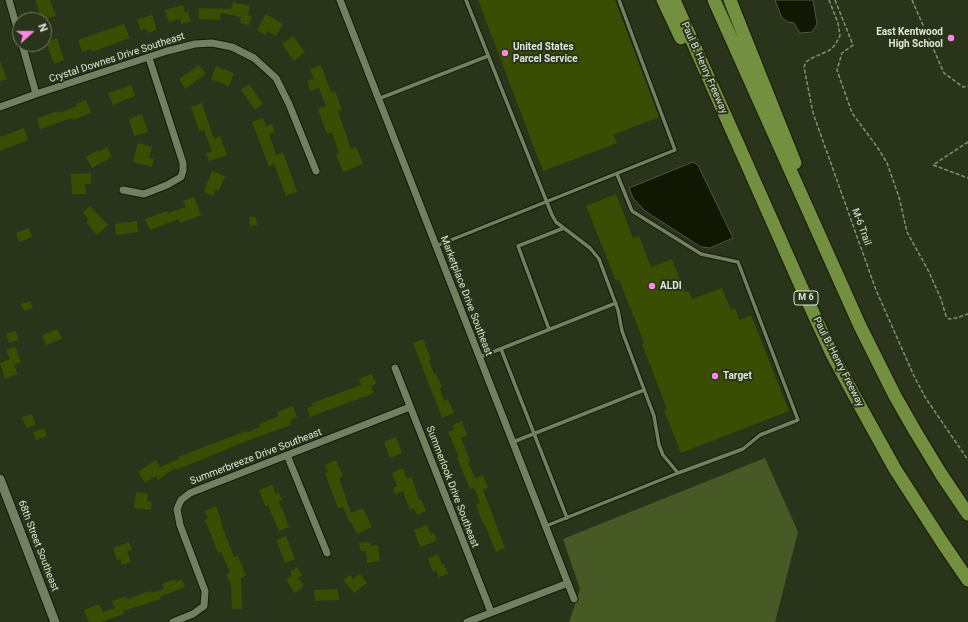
<!DOCTYPE html>
<html>
<head>
<meta charset="utf-8">
<style>
  body { margin:0 }
  #map { position:relative; width:968px; height:622px; overflow:hidden; background:#2a341a; font-family:Roboto,sans-serif }
  canvas { display:block }
  .north { position:absolute; left:12px; top:12px; width:40px; height:40px; box-sizing:border-box; background:#2a341a; border:1px solid #737b65; border-radius:50%; rotate:69deg; font-size:11px; font-weight:700; line-height:16px; text-align:center; color:#e0e6d6 }
  .north::after { content:''; display:block; margin:auto; width:14px; height:18px; background:#fc86e3; clip-path:polygon(50% 0,100% 100%,50% 72%,0 100%) }
</style>
</head>
<body>
<div id="map">
<canvas width="968" height="622"></canvas>
<div class="north">N</div>
</div>
<script>
const ctx = document.querySelector('canvas').getContext('2d');
ctx.lineJoin = 'round';
function fill(path, color) {
  ctx.fillStyle = color;
  ctx.fill(path, 'evenodd');
}
function toPath(rows) {
  const path = new Path2D();
  for (const r of rows) {
    path.moveTo(r[0], r[1]);
    for (let i = 2; i < r.length; i += 2) path.lineTo(r[i], r[i + 1]);
  }
  return path;
}
function trace(path, color, width, dash) {
  ctx.strokeStyle = color;
  ctx.lineWidth = width;
  ctx.lineCap = dash ? 'butt' : 'round';
  ctx.setLineDash(dash || []);
  ctx.stroke(path);
}
function drawText(font, color, halo, rows, align = 'center') {
  ctx.font = font + ' Roboto,sans-serif';
  ctx.lineWidth = 4;
  ctx.setLineDash([]);
  ctx.textBaseline = 'middle';
  ctx.strokeStyle = halo;
  ctx.fillStyle = color;
  for (const [text, x, y, turn = 0] of rows) {
    ctx.save();
    ctx.translate(x, y);
    ctx.rotate((+turn || 0) * Math.PI / 180);
    ctx.textAlign = isNaN(turn) ? turn : align;
    if (halo) ctx.strokeText(text, 0, 0);
    ctx.fillText(text, 0, 0);
    ctx.restore();
  }
}
fill(toPath([
  [765,458,798,532,775,622,569,622,580,589,563,539]
]), '#475925');
const water = toPath([
  [775,0,813,0,817,24,812,32,800,33,794,23,788,22,782,18,775,0],
  [693,162,698,165,733,238,710,248,701,247,645,211,633,198,629,188,693,162]
]);
fill(water, '#101703');
trace(water, '#4e5542', 1);
fill(toPath([
  [35,0,50,0,56,16,42,20],
  [478,0,615,0,659,117,613,135,617,143,543,171],
  [233,2,250,6,248,15,252,16,249,25,240,23,241,17,221,13,220,20,199,19,199,8,231,9],
  [183,5,185,13,188,12,191,22,181,24,180,19,169,22,165,10],
  [266,14,283,24,276,36,267,31,265,35,257,30],
  [152,15,157,30,148,33,146,29,141,31,137,20],
  [124,24,130,38,92,52,91,49,82,52,78,40],
  [293,36,305,52,294,61,282,44],
  [57,38,64,60,54,64,46,42],
  [0,61,7,79,0,81],
  [199,65,206,74,185,89,179,79],
  [321,65,331,92,335,91,342,110,338,111,351,149,356,147,363,164,343,172,336,154,339,153,332,132,327,134,318,109,326,106,319,88,310,91,307,81,314,79,310,69],
  [216,66,234,73,229,86,211,79],
  [249,84,263,104,255,110,241,90],
  [131,85,135,96,113,105,108,93],
  [86,100,91,113,73,120,72,118,40,129,37,118,58,111,59,113,77,106,76,104],
  [202,103,214,139,220,136,227,155,209,161,206,153,212,152,204,130,199,131,191,107],
  [142,114,148,132,134,136,129,119],
  [263,118,266,126,272,124,275,132,269,134,276,155,283,152,297,192,286,196,274,164,269,167,252,122],
  [24,128,28,140,0,151,0,137],
  [138,143,152,147,149,158,154,159,152,167,133,162],
  [107,147,112,157,92,168,86,157,98,150,99,152],
  [212,171,225,176,219,191,216,190,213,196,204,192],
  [91,173,91,184,85,184,86,194,72,194,71,174],
  [616,194,633,238,639,236,651,267,672,259,685,292,689,292,692,299,722,288,731,310,735,308,739,320,751,315,789,411,681,453,664,410,667,409,642,344,644,343,636,322,619,280,616,281,586,206],
  [194,197,201,215,180,223,179,219,150,230,145,219,167,211,168,213,186,207,183,201],
  [90,206,108,225,97,235,86,222,89,220,83,212],
  [249,217,256,217,257,225,250,226],
  [137,221,138,232,116,235,115,224],
  [29,228,32,237,19,242,16,233],
  [30,301,33,308,24,311,21,304],
  [58,329,62,339,46,345,42,335],
  [15,331,19,340,9,343,6,334],
  [423,339,431,359,429,360,434,374,436,373,442,387,440,388,444,401,448,399,454,413,442,418,413,343],
  [15,346,21,362,14,365,18,374,5,379,0,363,10,359,6,350],
  [372,374,376,384,371,386,374,393,310,417,307,408,313,406,312,403,361,385,359,379],
  [293,406,297,417,290,420,291,425,249,440,176,470,175,468,158,480,156,476,145,483,138,472,156,460,160,467,179,459,178,457,246,431,246,433,260,427,259,424,279,416,277,412],
  [32,414,36,425,26,428,22,417],
  [462,421,467,435,461,438,470,461,468,462,475,478,483,475,488,488,483,490,505,548,496,552,485,525,484,526,476,505,480,503,474,488,470,489,457,458,459,457,448,432,454,430,453,425],
  [44,428,47,436,36,440,33,432],
  [396,437,402,453,390,458,384,442],
  [336,460,343,476,339,478,351,513,363,508,372,527,357,534,351,522,350,523,343,507,338,508,325,474,328,472,325,465],
  [403,468,407,479,412,477,419,500,421,499,426,511,417,515,414,508,410,510,403,491,395,494,393,488,397,486,392,473],
  [272,485,276,494,279,493,282,500,279,501,289,527,279,531,268,505,265,506,259,490],
  [136,492,148,494,147,501,152,502,151,510,134,508],
  [216,506,222,522,221,523,234,557,238,556,246,576,241,578,242,609,232,609,231,585,226,574,230,572,221,552,218,553,205,520,208,518,205,511],
  [427,525,431,534,434,533,437,541,420,547,414,530],
  [286,536,295,559,285,563,276,540],
  [129,542,132,550,127,551,131,562,122,565,120,559,117,560,113,548],
  [370,542,371,546,378,545,380,561,367,563,366,551,361,551,359,543],
  [438,554,442,564,444,564,448,574,439,577,436,570,433,572,428,558],
  [297,567,302,575,298,578,304,586,295,593,286,580,292,575,290,572],
  [360,574,367,583,354,593,343,580,350,575,353,579],
  [175,579,176,582,182,579,185,587,160,597,161,599,123,611,124,614,101,622,89,622,84,610,99,604,103,612,115,608,112,601,126,596,127,599,150,591,151,593,164,589,162,584],
  [338,589,339,600,315,601,314,590]
]), '#394e02');
const service = toPath([
  [466,0,552,215,556,222,590,248,599,259,618,310,622,331,654,416,659,445,663,455,678,473,546,526],
  [378,99,488,56],
  [617,174,632,211,701,254,738,262,798,420,760,435,743,449,678,473],
  [436,246,675,150,619,0],
  [549,329,518,246,564,228],
  [501,349,567,518],
  [480,357,616,303],
  [513,442,644,390]
]);
const minor = toPath([
  [9,0,20,38],
  [340,0,574,599],
  [22,44,36,94],
  [0,107,36,94,167,51,195,44,212,43,232,47,254,58,276,78,289,104,316,171],
  [123,190,144,194,167,185,181,177,183,171,183,163,149,58],
  [395,368,491,612],
  [287,455,327,553],
  [173,622,193,614,204,606,205,591,180,525,177,509,181,500,190,493,410,407],
  [467,622,568,583]
]);
const tertiary = toPath([
  [0,479,55,622]
]);
const motorway = toPath([
  [663,0,681,38],
  [674,0,804,293,832,354,854,395,895,469,942,542,968,580],
  [714,0,860,326,895,396,915,431,941,474,968,514],
  [730,0,795,163]
]);
trace(service, '#131b03', 5.5);
trace(minor, '#131b03', 9);
trace(tertiary, '#131b03', 11);
trace(motorway, '#131b03', 15);
trace(toPath([
  [829,0,838,23,840,36,835,45,830,50,810,59,806,62,804,67,813,113,876,290,914,376,925,397,968,460],
  [835,0,853,45,842,53,837,70,852,113,878,148,887,163,899,197,907,232,929,272,941,299,946,316,949,319,956,318,968,314],
  [912,0,944,73,963,87,968,86],
  [968,142,933,165,968,178]
]), '#878f7a', 1.5, [4, 2]);
trace(service, '#747f62', 3.5);
trace(minor, '#747f62', 7);
trace(tertiary, '#747f62', 9);
trace(motorway, '#738f40', 13);
for (const [x, y, r, color] of [
  [951,38,4,"#fc86e3"],
  [505,53,4,"#fc86e3"],
  [652,286,4,"#fc86e3"],
  [715,376,4,"#fc86e3"]
]) {
  const dot = new Path2D();
  dot.arc(x, y, r, 0, 2 * Math.PI);
  ctx.fillStyle = color;
  ctx.fill(dot);
  trace(dot, '#2a341a', 1.5);
}
for (const [x, y, w] of [
  [806,298,24]
]) {
  const box = new Path2D();
  box.roundRect(x - w / 2, y - 7, w, 14, 3);
  ctx.fillStyle = '#2a341a';
  ctx.fill(box);
  trace(box, '#e0e6d6', 1);
}
drawText('bold 9px', '#e0e6d6', null, [
  ["M 6",806,298]
]);
drawText('bold 10px', '#e0e6d6', '#2a341a', [
  ["East Kentwood",943,32,"right"],
  ["High School",943,44,"right"],
  ["United States",513,47],
  ["Parcel Service",513,59],
  ["ALDI",660,286],
  ["Target",723,376]
], 'left');
drawText('10px', '#e0e6d6', '#2a341a', [
  ["Crystal Downes Drive Southeast",117,58,-18],
  ["Paul B. Henry Freeway",704,68,66],
  ["M-6 Trail",861,227,70],
  ["Marketplace Drive Southeast",466,296,69],
  ["Paul B. Henry Freeway",838,362,63],
  ["Summerbreeze Drive Southeast",256,457,-21],
  ["Summerlook Drive Southeast",452,487,69],
  ["68th Street Southeast",38,546,69]
]);
</script>
</body>
</html>
